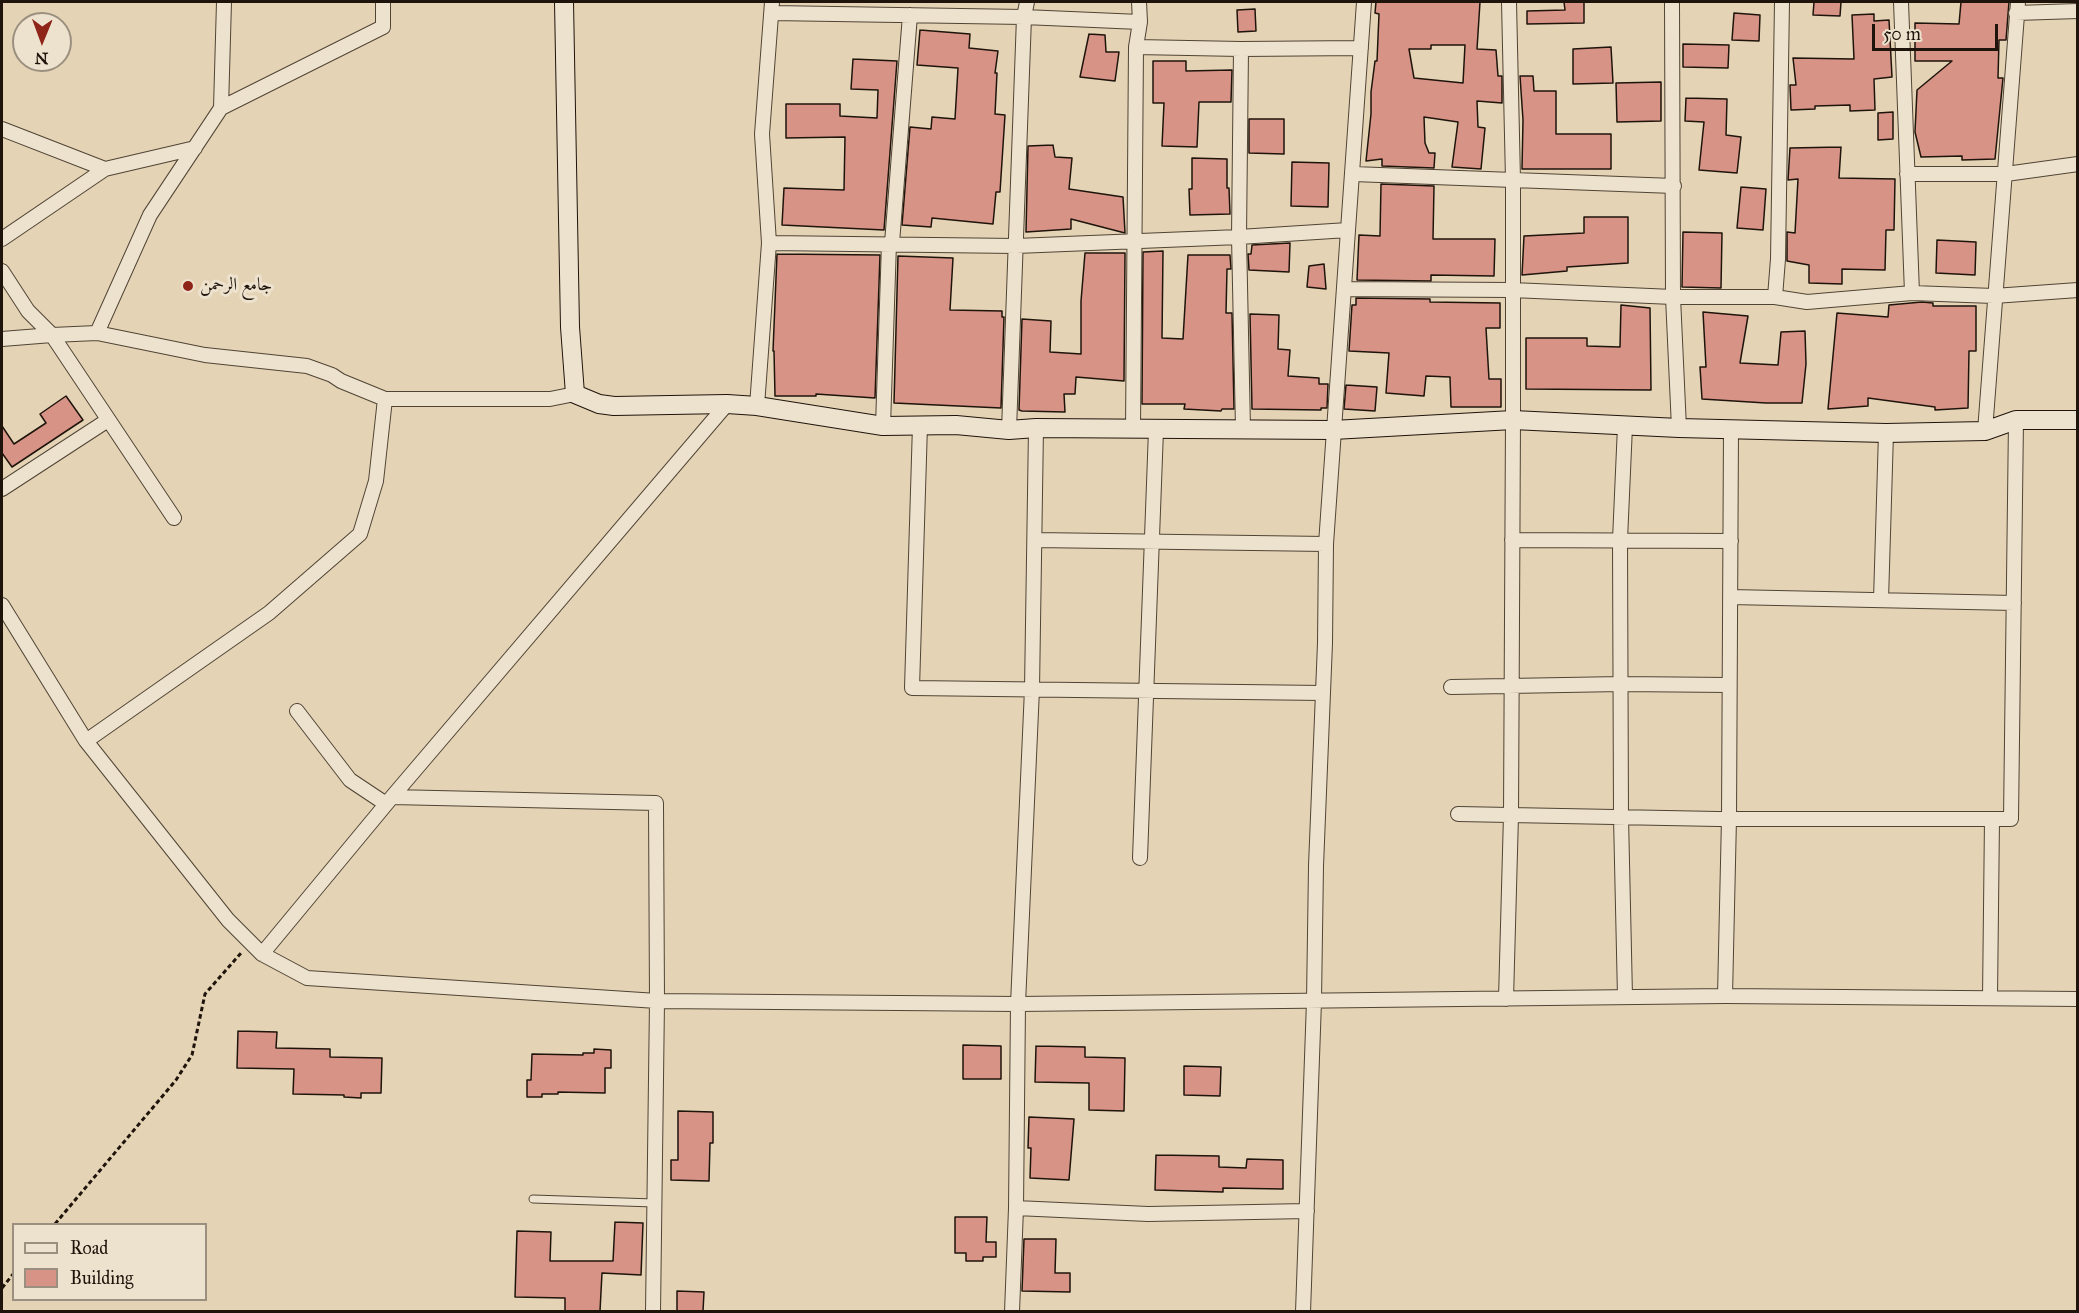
<!DOCTYPE html>
<html>
<head>
<meta charset="utf-8">
<style>
  body { margin:0 }
  #map { position:relative; width:2079px; height:1313px; overflow:hidden; background:#e4d3b4; font-family:"IM FELL Great Primer",serif }
  canvas { display:block }
  .frame { position:absolute; inset:0; border:3px solid #1f140b; pointer-events:none }
  .legend { position:absolute; left:12px; top:1223px; width:195px; height:78px; box-sizing:border-box; background:#ede2ce; border:2px solid #9b9080; margin:0; padding:8px 10px; list-style:none; font-size:18px; color:#1f140b }
  .legend li { display:flex; align-items:center; gap:12px; height:30px }
  .legend b { width:30px; border:2px solid #9b9080 }
  .north { position:absolute; left:12px; top:12px; width:60px; height:60px; box-sizing:border-box; background:#ede2ce; border:2px solid #9b9080; border-radius:50%; rotate:181deg; font-size:16px; font-weight:700; line-height:24px; text-align:center; color:#1f140b }
  .north::after { content:''; display:block; margin:auto; width:21px; height:27px; background:#8f2418; clip-path:polygon(50% 0,100% 100%,50% 72%,0 100%) }
  .scale { position:absolute; left:1872px; top:24px; width:126px; height:27px; box-sizing:border-box; border:3px solid #1f140b; border-top:0; padding-left:8px; font-size:18px; line-height:21px; white-space:nowrap; color:#1f140b; -webkit-text-stroke:4px #ede2ce; paint-order:stroke }
</style>
</head>
<body>
<div id="map">
<canvas width="2079" height="1313"></canvas>
<div class="frame"></div>
<ul class="legend">
<li><b style="height:8px;background:#ede2ce"></b>Road</li>
<li><b style="height:16px;background:#d79386"></b>Building</li>
</ul>
<div class="north">N</div>
<div class="scale">50 m</div>
</div>
<script>
const ctx = document.querySelector('canvas').getContext('2d');
ctx.lineJoin = 'round';
function fill(path, color) {
  ctx.fillStyle = color;
  ctx.fill(path, 'evenodd');
}
function toPath(rows) {
  const path = new Path2D();
  for (const r of rows) {
    path.moveTo(r[0], r[1]);
    for (let i = 2; i < r.length; i += 2) path.lineTo(r[i], r[i + 1]);
  }
  return path;
}
function trace(path, color, width, dash) {
  ctx.strokeStyle = color;
  ctx.lineWidth = width;
  ctx.lineCap = dash ? 'butt' : 'round';
  ctx.setLineDash(dash || []);
  ctx.stroke(path);
}
function drawText(font, color, halo, rows, align = 'center') {
  ctx.font = font + ' "IM FELL Great Primer",Amiri,serif';
  ctx.lineWidth = 6;
  ctx.setLineDash([]);
  ctx.textBaseline = 'middle';
  ctx.strokeStyle = halo;
  ctx.fillStyle = color;
  for (const [text, x, y, turn = 0] of rows) {
    ctx.save();
    ctx.translate(x, y);
    ctx.rotate((+turn || 0) * Math.PI / 180);
    ctx.textAlign = isNaN(turn) ? turn : align;
    if (halo) ctx.strokeText(text, 0, 0);
    ctx.fillText(text, 0, 0);
    ctx.restore();
  }
}
const building = toPath([
  [1376,2,1480,2,1477,49,1496,50,1498,76,1502,76,1502,103,1477,101,1478,127,1485,128,1481,169,1452,167,1458,122,1424,117,1425,143,1429,153,1435,153,1434,168,1382,166,1382,159,1366,161,1371,114,1371,92,1375,61,1377,61,1379,14,1375,13,1376,2],
  [1431,45,1465,45,1463,83,1414,78,1409,49,1431,49,1431,45],
  [1564,2,1584,2,1584,23,1527,24,1527,11,1565,10,1564,2],
  [1814,2,1841,2,1840,16,1813,15,1814,2],
  [1961,2,2009,2,2006,40,1999,40,1998,78,2003,78,1995,159,1962,160,1962,156,1921,157,1915,132,1917,90,1952,61,1915,61,1915,23,1959,24,1961,2],
  [1255,9,1256,31,1238,32,1237,10,1255,9],
  [1734,13,1760,15,1759,41,1732,40,1734,13],
  [1874,14,1874,21,1889,20,1892,77,1874,79,1875,110,1850,111,1850,105,1815,106,1815,109,1791,110,1790,85,1796,85,1793,58,1854,59,1852,15,1874,14],
  [920,30,970,34,969,48,998,51,995,73,997,73,995,114,1005,115,1000,192,996,192,993,224,932,218,931,227,902,225,910,127,931,129,932,117,955,119,958,68,917,65,920,30],
  [1089,34,1105,35,1106,52,1119,52,1115,81,1080,77,1089,34],
  [1683,44,1729,45,1728,68,1683,67,1683,44],
  [1611,47,1613,83,1573,84,1573,49,1611,47],
  [853,59,897,61,884,230,782,225,784,188,844,190,845,137,786,138,786,104,840,104,840,116,877,118,878,90,851,89,853,59],
  [1153,61,1186,61,1186,71,1232,70,1231,102,1199,102,1197,147,1162,146,1164,103,1153,103,1153,61],
  [1520,76,1533,76,1534,91,1556,91,1556,134,1611,134,1611,169,1522,169,1523,120,1520,76],
  [1661,82,1661,121,1617,122,1616,83,1661,82],
  [1686,98,1727,99,1726,135,1741,137,1737,173,1699,170,1704,122,1685,121,1686,98],
  [1893,112,1893,139,1878,140,1878,113,1893,112],
  [1249,119,1284,119,1284,154,1249,153,1249,119],
  [1053,145,1055,157,1072,158,1069,189,1123,197,1125,233,1071,219,1071,229,1026,232,1028,146,1053,145],
  [1841,147,1839,178,1895,179,1894,230,1886,230,1885,270,1842,269,1842,284,1809,283,1809,265,1787,261,1787,232,1795,233,1798,179,1788,180,1790,148,1841,147],
  [1192,158,1227,159,1227,188,1229,188,1230,214,1190,215,1189,189,1192,189,1192,158],
  [1292,162,1329,163,1328,207,1291,206,1292,162],
  [1381,184,1434,186,1433,239,1495,239,1494,276,1431,275,1431,281,1357,280,1359,235,1380,236,1381,184],
  [1741,187,1766,189,1763,230,1737,228,1741,187],
  [1584,217,1628,217,1628,263,1567,267,1567,271,1522,275,1524,236,1584,233,1584,217],
  [1683,232,1722,233,1721,288,1682,287,1683,232],
  [1937,240,1976,242,1975,275,1936,273,1937,240],
  [1290,243,1289,272,1249,270,1248,254,1251,254,1252,245,1290,243],
  [1163,251,1162,338,1183,339,1188,255,1230,255,1231,269,1227,269,1226,313,1232,313,1234,409,1222,409,1221,411,1184,409,1185,404,1142,404,1143,252,1163,251],
  [1085,253,1125,253,1124,381,1076,377,1075,394,1064,394,1065,412,1022,411,1019,410,1022,319,1051,321,1050,352,1081,354,1081,301,1085,253],
  [777,254,880,255,875,398,816,394,816,396,775,396,774,351,773,351,777,254],
  [898,256,953,258,950,310,1002,311,1002,317,1004,317,1001,408,894,403,898,256],
  [1324,264,1326,289,1307,287,1309,266,1324,264],
  [1356,298,1430,299,1430,302,1500,303,1500,328,1486,328,1489,379,1501,379,1501,407,1451,407,1450,377,1426,376,1424,396,1386,393,1389,353,1349,351,1352,305,1356,305,1356,298],
  [1922,302,1933,303,1933,306,1976,306,1976,351,1969,351,1968,408,1935,410,1935,407,1868,398,1868,406,1828,409,1837,313,1888,317,1889,305,1922,302],
  [1621,305,1650,308,1651,390,1526,389,1526,338,1587,338,1587,346,1620,347,1621,305],
  [1703,312,1748,316,1740,363,1778,365,1781,332,1805,331,1806,364,1802,403,1766,403,1702,399,1700,367,1706,367,1703,312],
  [1250,314,1279,315,1278,349,1290,350,1288,376,1319,378,1319,384,1328,384,1327,408,1321,408,1321,410,1252,409,1250,314],
  [1346,385,1377,387,1375,411,1344,409,1346,385],
  [66,396,83,420,12,467,2,453,2,426,14,444,46,423,40,414,66,396],
  [238,1031,277,1032,276,1048,330,1049,330,1057,382,1058,381,1093,361,1093,361,1098,344,1097,344,1095,293,1094,294,1069,237,1068,238,1031],
  [963,1045,1001,1046,1001,1079,963,1079,963,1045],
  [1036,1046,1085,1047,1085,1057,1125,1058,1124,1111,1089,1110,1089,1083,1035,1082,1036,1046],
  [594,1049,611,1050,611,1068,605,1068,605,1093,558,1092,558,1094,542,1094,542,1097,527,1097,527,1080,531,1080,532,1054,583,1055,583,1053,594,1053,594,1049],
  [1184,1066,1221,1067,1220,1096,1184,1095,1184,1066],
  [678,1111,713,1112,713,1143,710,1143,709,1181,671,1180,671,1160,678,1160,678,1111],
  [1029,1117,1074,1119,1069,1180,1030,1178,1031,1148,1028,1148,1029,1117],
  [1156,1155,1219,1156,1219,1167,1246,1168,1247,1159,1283,1160,1283,1189,1223,1188,1223,1192,1155,1190,1156,1155],
  [955,1217,987,1217,986,1242,996,1242,996,1257,983,1257,983,1261,966,1261,966,1253,955,1253,955,1217],
  [615,1222,643,1223,641,1275,602,1273,600,1311,565,1311,565,1298,515,1297,517,1231,551,1232,550,1261,613,1261,615,1222],
  [1024,1239,1056,1239,1055,1273,1070,1273,1070,1292,1022,1291,1024,1239],
  [677,1291,704,1292,703,1311,677,1311,677,1291]
]);
fill(building, '#d79386');
trace(building, '#1f140b', 1.5);
const lane = toPath([
  [533,1199,654,1203]
]);
const street = toPath([
  [224,2,221,108,383,27,383,2],
  [1672,2,1673,297,1679,428],
  [1901,2,1912,293],
  [772,13,1024,17,1140,22],
  [2016,13,2078,11],
  [1136,47,1241,49,1361,48],
  [1241,49,1239,237,1243,429],
  [2,129,105,169],
  [1353,174,1674,186],
  [1907,174,2006,174,2078,164],
  [2,239,105,169,195,148],
  [769,243,1016,246,1239,237,1348,230],
  [892,243,910,15],
  [2,271,28,311,52,335,174,518],
  [1344,289,1512,290,1673,297,1775,297,1807,302,1912,293,1994,296,2078,290],
  [1775,297,1778,259,1782,2],
  [97,333,150,215,221,108],
  [2,339,52,335,97,333,205,355,307,366,332,375,341,381,385,399,550,399,575,394],
  [757,406,769,243,762,134,772,2],
  [920,425,912,688,1323,693],
  [883,426,889,243],
  [1009,430,1024,17,1027,2],
  [1133,430,1136,47,1140,22,1139,2],
  [1985,431,2018,2],
  [2,489,108,420],
  [1035,540,1326,544],
  [1512,540,1731,541],
  [1730,597,2014,603],
  [1881,600,1886,433],
  [2,605,86,741,228,920,262,954,307,978,657,1001,1018,1004,1725,996,2078,999],
  [1451,687,1621,684,1729,685],
  [297,711,350,780,386,804],
  [86,741,269,613,360,534,376,481,385,399],
  [392,797,656,803,657,1001,653,1312],
  [1458,814,1718,819,2011,819,2016,420],
  [1140,858,1156,430],
  [262,954,392,797,727,404],
  [1725,996,1729,818,1731,429],
  [1625,997,1621,817,1620,540,1625,426],
  [1990,998,1992,819],
  [1506,999,1511,815,1513,420,1513,180,1509,2],
  [1016,1208,1148,1214,1307,1211],
  [1012,1312,1016,1208,1018,1004,1032,689,1036,428],
  [1303,1312,1314,1001,1316,866,1325,643,1326,544,1364,2]
]);
const secondary = toPath([
  [564,2,570,327,575,394,599,404,614,406,727,404,757,406,883,426,956,425,1009,430,1036,428,1333,430,1513,420,1679,428,1886,433,1985,431,2016,420,2078,420]
]);
trace(lane, '#504435', 9);
trace(street, '#504435', 16);
trace(secondary, '#1f140b', 20);
trace(toPath([
  [55,1224,176,1080,192,1055,205,994,241,953],
  [2,1288,14,1273]
]), '#1f140b', 3, [4.5, 3]);
trace(lane, '#ede2ce', 7);
trace(street, '#ede2ce', 14);
trace(secondary, '#ede2ce', 18);
for (const [x, y, r, color] of [
  [188,286,6,"#8f2418"]
]) {
  const dot = new Path2D();
  dot.arc(x, y, r, 0, 2 * Math.PI);
  ctx.fillStyle = color;
  ctx.fill(dot);
  trace(dot, '#ede2ce', 2);
}
drawText('18px', '#1f140b', '#ede2ce', [
  ["جامع الرحمن",200,286]
], 'left');
</script>
</body>
</html>
